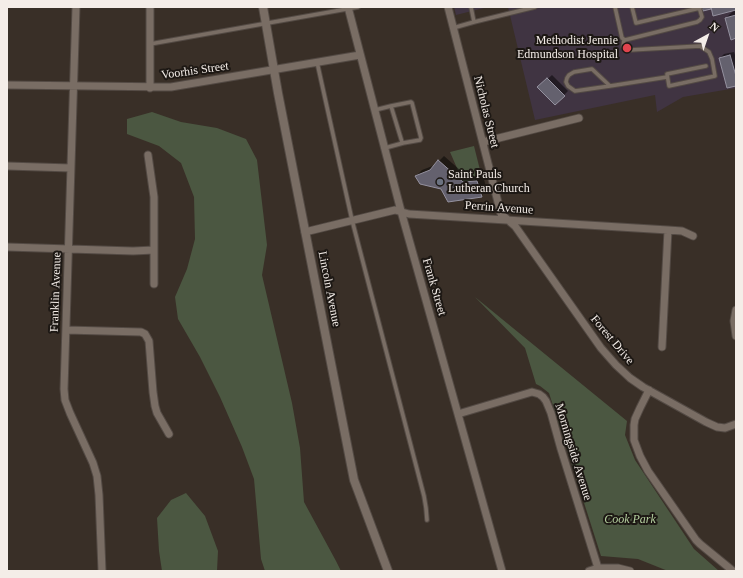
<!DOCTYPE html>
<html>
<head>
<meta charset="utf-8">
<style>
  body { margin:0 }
  #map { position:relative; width:743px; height:578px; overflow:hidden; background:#392f27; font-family:Georgia,serif }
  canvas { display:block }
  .frame { position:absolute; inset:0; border:8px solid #f4ede8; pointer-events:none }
  .north { position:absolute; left:687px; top:16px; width:40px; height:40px; -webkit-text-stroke:3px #1d1814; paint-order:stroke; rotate:40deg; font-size:11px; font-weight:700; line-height:16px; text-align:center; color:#f4ede8 }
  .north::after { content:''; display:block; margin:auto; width:14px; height:18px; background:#f4ede8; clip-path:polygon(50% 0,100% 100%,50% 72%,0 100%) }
</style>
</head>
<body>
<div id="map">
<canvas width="743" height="578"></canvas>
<div class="frame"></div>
<div class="north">N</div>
</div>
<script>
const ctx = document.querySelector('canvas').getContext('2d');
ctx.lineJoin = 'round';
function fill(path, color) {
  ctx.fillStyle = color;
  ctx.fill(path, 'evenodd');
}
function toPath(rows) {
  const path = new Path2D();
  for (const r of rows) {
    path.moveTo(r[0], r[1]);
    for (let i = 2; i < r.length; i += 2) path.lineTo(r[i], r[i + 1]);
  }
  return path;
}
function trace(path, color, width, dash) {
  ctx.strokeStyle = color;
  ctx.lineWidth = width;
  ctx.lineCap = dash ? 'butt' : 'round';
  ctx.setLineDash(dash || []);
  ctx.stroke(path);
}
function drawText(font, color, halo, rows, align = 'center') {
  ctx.font = font + ' Georgia,serif';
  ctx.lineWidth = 4;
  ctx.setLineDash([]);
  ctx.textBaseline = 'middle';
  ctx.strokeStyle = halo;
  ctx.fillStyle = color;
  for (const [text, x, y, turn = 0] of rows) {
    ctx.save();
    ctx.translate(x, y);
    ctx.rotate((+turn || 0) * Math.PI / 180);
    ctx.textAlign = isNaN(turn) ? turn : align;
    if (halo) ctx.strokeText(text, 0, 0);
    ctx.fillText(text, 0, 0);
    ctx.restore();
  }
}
fill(toPath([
  [454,7,488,7,456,15],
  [508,7,736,7,736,88,683,97,657,112,655,95,535,120]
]), '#403442');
fill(toPath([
  [152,112,181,122,217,128,246,139,257,160,267,245,262,275,292,403,300,448,304,502,336,561,341,571,265,571,261,559,254,479,242,447,220,397,200,357,178,319,175,297,187,269,195,239,194,197,181,163,159,146,127,134,127,119],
  [474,146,482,178,463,182,450,152],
  [475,297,627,421,625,435,635,460,694,549,719,571,668,571,638,559,601,556,549,393,540,386,536,384,525,348],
  [186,493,205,516,218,551,217,571,162,571,159,551,157,518,171,500]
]), '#4b5741');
fill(toPath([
  [703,7,736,7,736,37,726,18,735,9,711,8,704,10],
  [734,52,736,58,736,85,720,58,724,54],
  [552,75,568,91,555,104,539,87],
  [444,156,468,177,483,176,487,190,481,196,442,188,416,176,422,170,435,165]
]), '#0007');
const building = toPath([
  [702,7,711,7,711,9,703,11,702,7],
  [711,7,736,7,736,10,713,16,711,7],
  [736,15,736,38,731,40,725,18,736,15],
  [730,55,736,76,736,86,727,88,719,58,730,55],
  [547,78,565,96,555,105,537,87,547,78],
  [438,160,463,182,477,181,482,197,448,202,441,189,420,184,415,176,430,170,438,160]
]);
fill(building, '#64616e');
trace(building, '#94919f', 1);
const service = toPath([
  [615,7,622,38,625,40,697,22,700,20,702,17,699,7],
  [632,7,636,23,700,8],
  [474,22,535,7],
  [453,28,474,22,471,7],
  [624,40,623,47,625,49,630,50,700,46,709,52,712,59,715,76,669,86,667,74,706,66],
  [150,44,358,7],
  [317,62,352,220,424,496,426,508,427,520],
  [610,86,575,91,568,86,566,82,567,78,569,75,574,72,592,69,610,86,667,77],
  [375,110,391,106],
  [385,148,403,143,420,140,421,138,412,103,411,102,391,106,402,142,403,143]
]);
const minor = toPath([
  [76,7,64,389,65,400,70,413,93,463,97,476,99,495,102,571],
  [150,7,150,88],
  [348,7,401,211,502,571],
  [448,7,501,214,515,226,601,348,616,365,630,378,643,387,706,422,717,427,725,428,736,424],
  [7,85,171,87,360,55],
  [483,142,579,118],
  [148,155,154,197,154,284],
  [7,166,71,168],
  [305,232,395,210,409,214,668,230,682,231,693,236],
  [7,247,133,251,154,250],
  [736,310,734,321,736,336],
  [66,330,141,332,145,334,149,341,153,392,155,406,157,413,169,434],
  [662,347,668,230],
  [649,390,640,408,635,419,634,425,634,440,640,456,648,471,696,540,700,544,733,571],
  [458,414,532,392,539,394,543,397,546,401,551,413,561,449,598,568],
  [589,571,598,568,618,568,630,571]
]);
const tertiary = toPath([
  [263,7,278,93,354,480,388,571]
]);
trace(service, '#534a44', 5.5);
trace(minor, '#534a44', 9);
trace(tertiary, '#534a44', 10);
trace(service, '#796d64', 3.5);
trace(minor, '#796d64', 7);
trace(tertiary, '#796d64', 8);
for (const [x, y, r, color] of [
  [627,48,5,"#e0444e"],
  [440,182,4,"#6b7280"]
]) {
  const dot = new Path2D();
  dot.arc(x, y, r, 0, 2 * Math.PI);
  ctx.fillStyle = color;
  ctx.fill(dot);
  trace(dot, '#1d1814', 1.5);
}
drawText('12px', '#f4ede8', '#1d1814', [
  ["Methodist Jennie",618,41],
  ["Edmundson Hospital",618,55],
  ["Saint Pauls",448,175,"left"],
  ["Lutheran Church",448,189,"left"]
], 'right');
drawText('12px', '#f4ede8', '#1d1814', [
  ["Voorhis Street",195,71,-8],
  ["Nicholas Street",486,112,76],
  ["Perrin Avenue",499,208,4],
  ["Frank Street",434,287,74],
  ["Lincoln Avenue",329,289,79],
  ["Franklin Avenue",56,292,-88],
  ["Forest Drive",612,340,50],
  ["Morningside Avenue",573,452,73]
]);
drawText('italic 12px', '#b5cf9f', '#1d1814', [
  ["Cook Park",630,520]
]);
</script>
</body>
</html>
